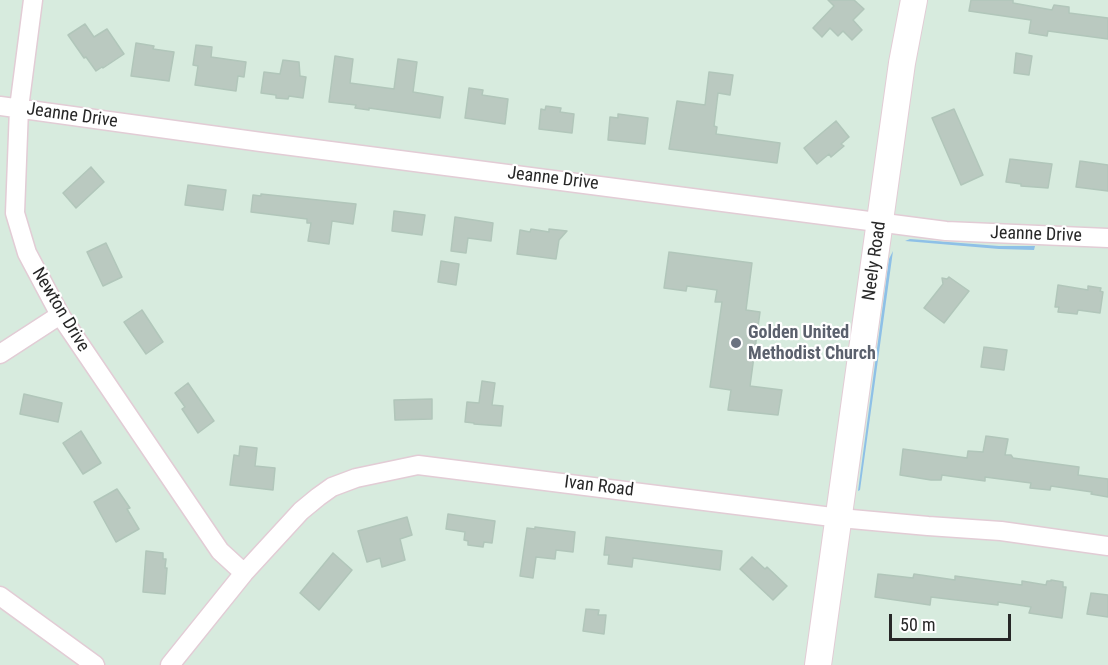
<!DOCTYPE html>
<html>
<head>
<meta charset="utf-8">
<style>
  body { margin:0 }
  #map { position:relative; width:1108px; height:665px; overflow:hidden; background:#d7ebde; font-family:"Roboto Condensed",sans-serif }
  canvas { display:block }
  .scale { position:absolute; left:889px; top:614px; width:122px; height:27px; box-sizing:border-box; border:3px solid #272727; border-top:0; padding-left:8px; font-size:18px; line-height:21px; white-space:nowrap; color:#272727; -webkit-text-stroke:4px #fff; paint-order:stroke }
</style>
</head>
<body>
<div id="map">
<canvas width="1108" height="665"></canvas>
<div class="scale">50 m</div>
</div>
<script>
const ctx = document.querySelector('canvas').getContext('2d');
ctx.lineJoin = 'round';
function fill(path, color) {
  ctx.fillStyle = color;
  ctx.fill(path, 'evenodd');
}
function toPath(rows) {
  const path = new Path2D();
  for (const r of rows) {
    path.moveTo(r[0], r[1]);
    for (let i = 2; i < r.length; i += 2) path.lineTo(r[i], r[i + 1]);
  }
  return path;
}
function trace(path, color, width, dash) {
  ctx.strokeStyle = color;
  ctx.lineWidth = width;
  ctx.lineCap = dash ? 'butt' : 'round';
  ctx.setLineDash(dash || []);
  ctx.stroke(path);
}
function drawText(font, color, halo, rows, align = 'center') {
  ctx.font = font + ' "Roboto Condensed",sans-serif';
  ctx.lineWidth = 4.5;
  ctx.setLineDash([]);
  ctx.textBaseline = 'middle';
  ctx.strokeStyle = halo;
  ctx.fillStyle = color;
  for (const [text, x, y, turn = 0] of rows) {
    ctx.save();
    ctx.translate(x, y);
    ctx.rotate((+turn || 0) * Math.PI / 180);
    ctx.textAlign = isNaN(turn) ? turn : align;
    if (halo) ctx.strokeText(text, 0, 0);
    ctx.fillText(text, 0, 0);
    ctx.restore();
  }
}
fill(toPath([
  [910,239,999,246,1035,246,1034,250,999,249,905,241],
  [893,251,860,490,858,491,889,259]
]), '#8ec0e7');
const building = toPath([
  [828,0,854,0,864,9,853,20,862,30,852,40,843,31,838,36,830,28,822,37,813,28,834,6,828,0],
  [971,0,1013,0,1013,3,1052,10,1054,5,1069,7,1069,13,1108,18,1108,39,1048,31,1047,36,1029,33,1031,20,969,11,971,0],
  [85,24,94,37,107,29,124,54,103,68,102,67,96,71,86,57,84,58,68,35,85,24],
  [136,43,154,46,153,49,174,52,169,81,131,76,136,43],
  [196,45,212,47,211,57,246,62,244,77,238,76,236,91,195,85,198,66,193,65,196,45],
  [1016,53,1032,56,1029,75,1014,73,1016,53],
  [335,56,353,59,350,83,394,89,398,59,417,62,413,92,443,97,440,118,369,108,369,110,355,108,356,105,329,102,335,56],
  [283,60,299,62,300,76,306,77,303,98,289,96,288,99,276,98,276,95,261,93,264,72,280,74,283,60],
  [709,72,733,75,730,95,718,93,714,126,717,127,716,134,780,143,777,163,669,149,677,101,705,105,709,72],
  [469,88,483,90,482,95,508,99,505,124,465,118,469,88],
  [546,106,561,108,560,112,574,114,572,133,539,129,541,109,545,110,546,106],
  [954,109,983,175,961,185,932,118,954,109],
  [618,114,648,118,645,144,608,140,610,117,618,118,618,114],
  [836,121,849,137,841,144,844,146,831,157,829,154,817,164,804,148,836,121],
  [1010,159,1052,164,1048,188,1021,186,1021,184,1006,182,1010,159],
  [1080,161,1108,165,1108,191,1076,187,1080,161],
  [91,167,104,182,76,208,63,193,91,167],
  [188,185,226,190,223,210,185,205,188,185],
  [261,194,356,204,353,224,332,221,329,244,308,241,311,223,307,223,307,219,251,212,253,195,261,196,261,194],
  [394,211,425,215,422,235,392,231,394,211],
  [455,217,493,223,491,241,468,238,466,253,451,251,455,217],
  [531,229,549,232,549,229,567,231,559,240,556,259,517,254,520,230,530,232,531,229],
  [106,243,122,277,103,286,87,252,106,243],
  [669,252,752,263,746,310,760,312,750,386,782,390,778,415,728,410,731,390,710,387,722,302,715,302,717,290,687,286,686,291,664,288,669,252],
  [441,261,459,264,456,285,438,282,441,261],
  [949,277,969,291,944,323,924,308,943,284,942,278,947,279,949,277],
  [1058,285,1088,290,1088,286,1101,288,1100,291,1103,292,1100,313,1078,310,1077,314,1058,312,1059,307,1055,307,1058,285],
  [142,310,163,342,146,354,124,322,142,310],
  [984,347,1007,350,1004,370,981,367,984,347],
  [482,381,495,383,492,405,503,406,501,426,474,424,474,423,465,422,467,402,479,403,482,381],
  [188,383,214,421,198,433,182,409,185,407,175,393,188,383],
  [24,394,62,403,58,422,20,414,24,394],
  [432,399,432,419,395,420,394,400,432,399],
  [81,431,101,463,83,474,63,443,81,431],
  [986,436,1008,439,1005,455,1011,455,1013,458,1079,467,1078,475,1108,479,1108,497,1091,494,1092,492,1051,486,1050,490,1030,488,1031,483,985,477,985,481,942,475,941,480,931,480,900,475,903,449,967,458,968,451,983,452,986,436],
  [240,446,257,448,255,466,275,468,273,490,230,485,234,455,239,456,240,446],
  [117,489,130,508,127,509,139,529,116,542,94,502,117,489],
  [448,514,495,521,492,543,484,542,483,547,468,545,468,541,464,540,465,532,446,529,448,514],
  [407,517,412,535,400,539,405,560,382,567,380,558,367,562,358,531,407,517],
  [535,527,575,532,573,552,556,550,555,559,536,557,533,578,520,576,527,528,535,529,535,527],
  [606,537,722,551,720,570,633,558,632,567,608,564,609,555,604,555,606,537],
  [146,551,163,553,163,559,166,559,165,568,167,568,165,594,143,592,146,551],
  [333,553,352,570,319,610,300,593,333,553],
  [752,557,765,569,767,567,787,586,773,600,740,569,752,557],
  [878,574,913,578,914,574,955,580,955,576,1022,585,1022,581,1046,585,1047,581,1051,581,1051,580,1063,582,1063,587,1066,587,1062,618,1029,613,1031,607,998,602,998,605,931,597,930,605,875,597,878,574],
  [1091,593,1108,595,1108,617,1087,614,1091,593],
  [586,609,599,610,598,615,606,615,604,634,583,631,586,609]
]);
fill(building, '#bac9c0');
trace(building, '#b1c6ba', 1.5);
const street = toPath([
  [33,0,19,108,15,213,27,253,60,315,220,551,244,573],
  [0,106,261,142,946,231,1108,238],
  [0,354,60,315],
  [0,596,95,665],
  [170,665,244,573,301,511,318,497,332,487,356,478,418,465,840,518,928,526,1001,531,1108,546]
]);
const secondary = toPath([
  [818,665,902,63,914,0]
]);
trace(street, '#e2ccd5', 21);
trace(secondary, '#e2ccd5', 28);
trace(street, '#fff', 18);
trace(secondary, '#fff', 26);
for (const [x, y, r, color] of [
  [736,343,6,"#6b7280"]
]) {
  const dot = new Path2D();
  dot.arc(x, y, r, 0, 2 * Math.PI);
  ctx.fillStyle = color;
  ctx.fill(dot);
  trace(dot, '#fff', 2);
}
drawText('18px', '#272727', '#fff', [
  ["Jeanne Drive",72,116,8],
  ["Jeanne Drive",553,179,7],
  ["Jeanne Drive",1036,235,2],
  ["Neely Road",875,261,-82],
  ["Newton Drive",60,310,59],
  ["Ivan Road",599,487,7]
]);
drawText('bold 18px', '#5b616d', '#fff', [
  ["Golden United",748,333],
  ["Methodist Church",748,354]
], 'left');
</script>
</body>
</html>
